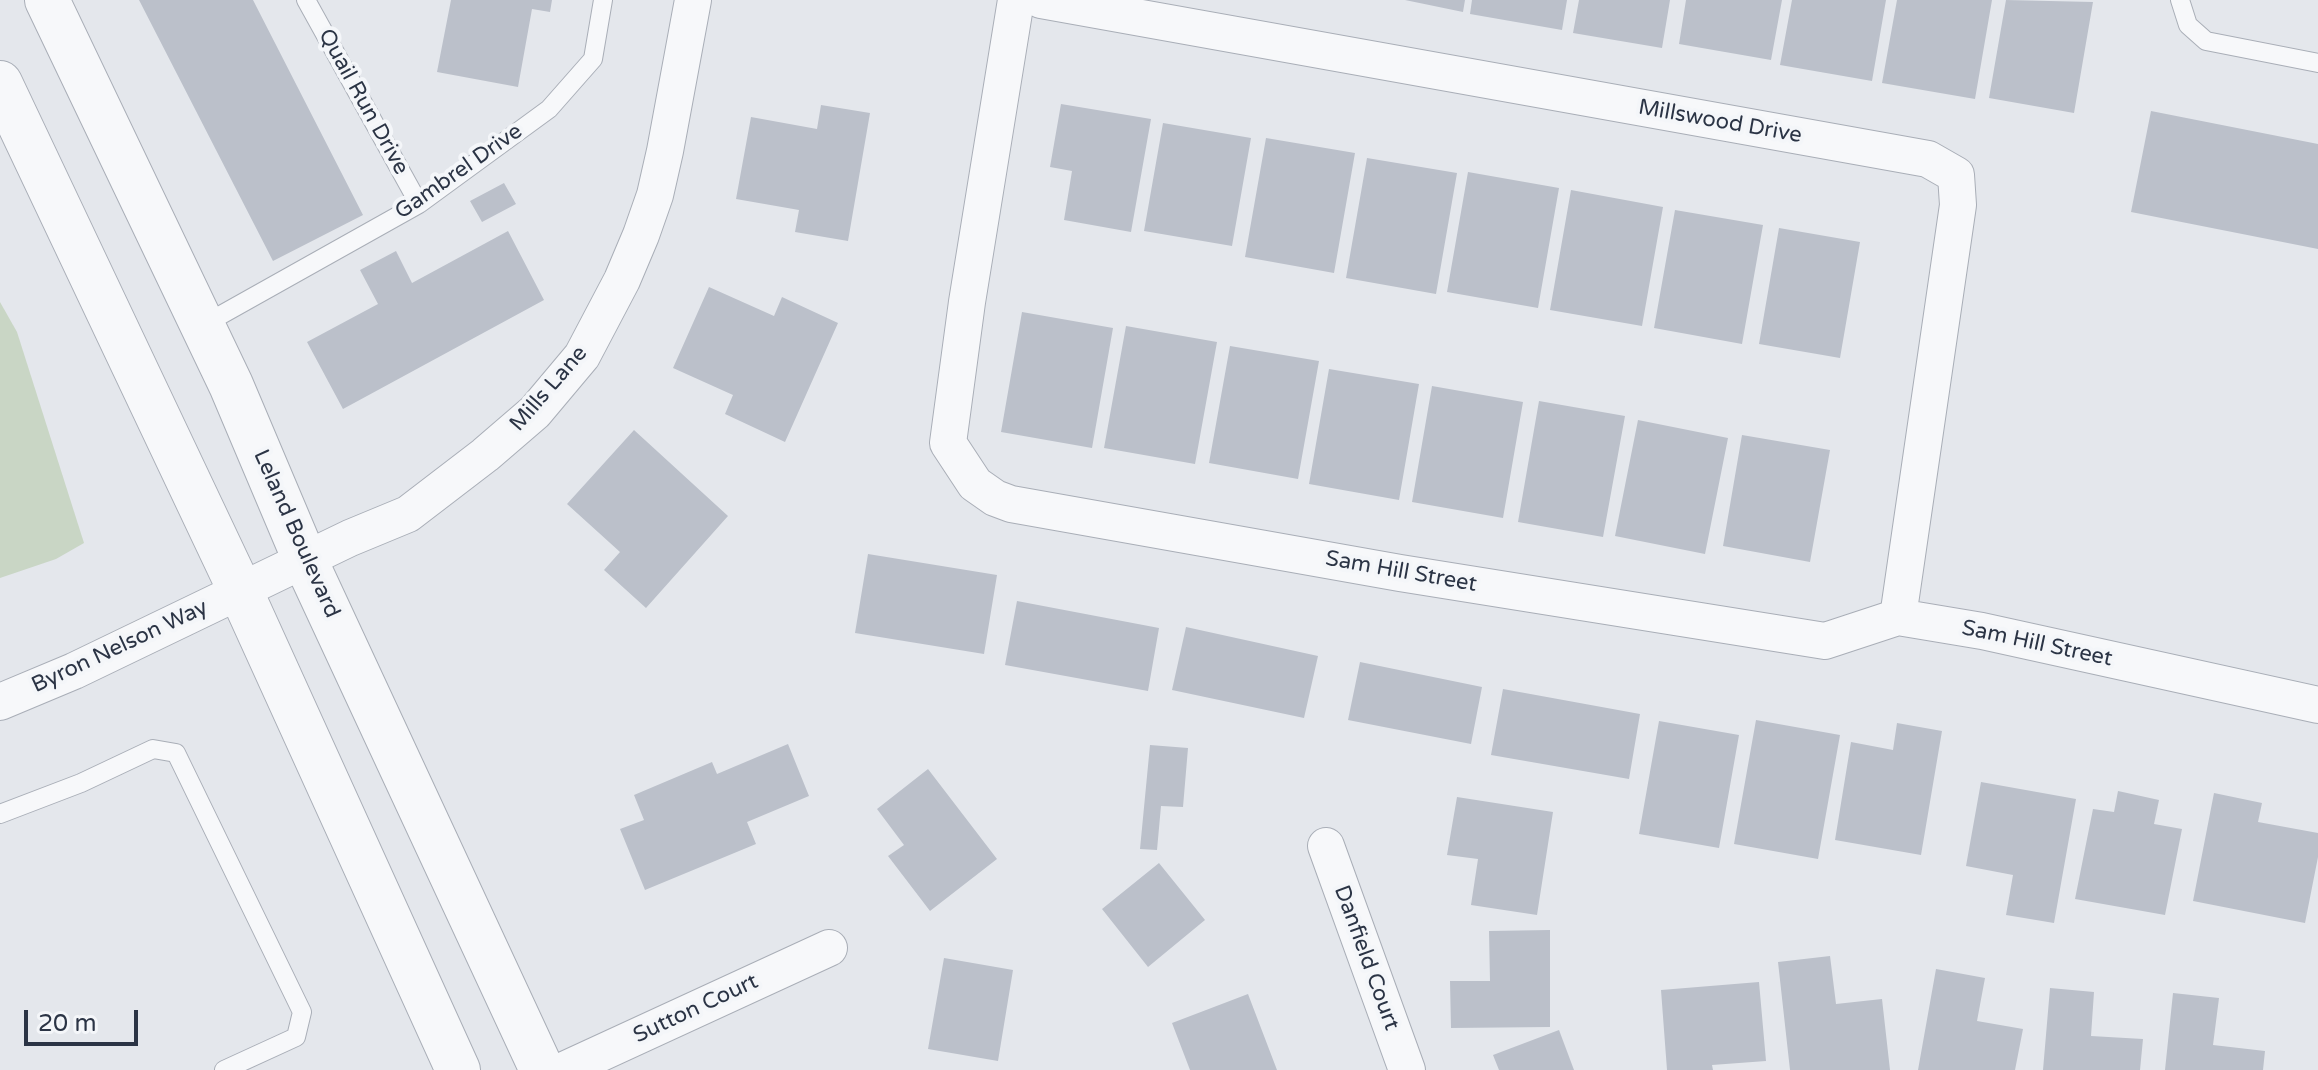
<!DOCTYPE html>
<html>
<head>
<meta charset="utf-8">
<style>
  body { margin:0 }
  #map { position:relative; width:2318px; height:1070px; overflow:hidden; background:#e4e7ec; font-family:"Varela Round",sans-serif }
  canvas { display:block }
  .scale { position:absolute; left:24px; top:1010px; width:114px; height:36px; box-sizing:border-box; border:4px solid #2b3445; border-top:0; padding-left:10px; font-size:24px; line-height:28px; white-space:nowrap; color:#2b3445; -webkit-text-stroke:6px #f4f6f9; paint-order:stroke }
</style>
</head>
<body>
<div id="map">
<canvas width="2318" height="1070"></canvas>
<div class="scale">20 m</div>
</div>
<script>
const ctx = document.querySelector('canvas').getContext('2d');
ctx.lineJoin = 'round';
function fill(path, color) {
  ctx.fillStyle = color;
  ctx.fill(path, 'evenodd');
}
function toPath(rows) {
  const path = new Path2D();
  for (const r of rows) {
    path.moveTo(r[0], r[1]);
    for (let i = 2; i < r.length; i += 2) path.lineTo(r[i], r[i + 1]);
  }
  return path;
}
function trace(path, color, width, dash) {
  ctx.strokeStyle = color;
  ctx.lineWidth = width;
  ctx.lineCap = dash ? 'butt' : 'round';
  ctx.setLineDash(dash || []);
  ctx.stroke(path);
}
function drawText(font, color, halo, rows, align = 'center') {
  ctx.font = font + ' "Varela Round",sans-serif';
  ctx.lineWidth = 8;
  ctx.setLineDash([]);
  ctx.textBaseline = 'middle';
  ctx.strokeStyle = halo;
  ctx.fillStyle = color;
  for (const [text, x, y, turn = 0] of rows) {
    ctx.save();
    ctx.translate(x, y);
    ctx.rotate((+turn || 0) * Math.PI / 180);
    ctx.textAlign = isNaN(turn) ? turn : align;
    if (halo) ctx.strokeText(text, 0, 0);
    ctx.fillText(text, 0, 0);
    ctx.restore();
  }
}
fill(toPath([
  [0,302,17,332,84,543,56,559,0,578]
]), '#c9d6c5');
fill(toPath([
  [139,0,253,0,363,215,273,261],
  [451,0,552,0,550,12,532,9,518,87,437,72],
  [1405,0,1465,0,1463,12],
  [1472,0,1567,0,1562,30,1470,14],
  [1579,0,1670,0,1662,48,1573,33],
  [1686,0,1782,0,1771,60,1679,44],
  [1792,0,1886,0,1872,81,1780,65],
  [1897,0,1992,0,1975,99,1882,83],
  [2006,0,2093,2,2074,113,1989,98],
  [1061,104,1151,119,1131,232,1064,220,1072,171,1050,167],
  [821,105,870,113,848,241,795,232,799,210,736,199,751,117,817,129],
  [2151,111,2318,144,2318,249,2131,212],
  [1163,123,1251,138,1232,246,1144,231],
  [1266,138,1355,153,1334,273,1245,257],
  [1367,158,1457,173,1436,294,1346,278],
  [1468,172,1559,188,1538,308,1447,292],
  [504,183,516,204,482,222,470,201],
  [1571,190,1663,207,1642,326,1550,310],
  [1675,210,1763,225,1742,344,1654,328],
  [1779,228,1860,242,1840,358,1759,344],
  [508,231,544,300,343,409,307,342,378,304,360,270,396,251,412,283],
  [709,287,774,316,782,297,838,323,785,442,725,414,733,395,673,368],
  [1022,312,1113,328,1092,448,1001,432],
  [1126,326,1217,342,1195,464,1104,448],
  [1230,346,1319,361,1298,479,1209,463],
  [1329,369,1419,384,1399,500,1309,484],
  [1432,386,1523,402,1503,518,1412,502],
  [1539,401,1625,416,1603,537,1518,522],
  [1638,420,1728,438,1705,554,1615,536],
  [634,430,728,516,646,608,604,570,620,552,567,504],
  [1742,435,1830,450,1810,562,1723,546],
  [868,554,997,575,984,654,855,633],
  [1017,601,1159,628,1148,691,1005,665],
  [1186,627,1318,656,1304,718,1172,690],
  [1360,662,1482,687,1471,744,1348,720],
  [1503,689,1640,714,1629,779,1491,755],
  [1756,720,1840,735,1818,859,1734,844],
  [1659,721,1739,735,1719,848,1639,834],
  [1897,723,1942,731,1921,855,1835,840,1851,742,1893,750],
  [788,744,809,796,747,822,756,844,645,890,620,829,644,820,634,795,712,762,717,774],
  [1150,745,1188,748,1183,807,1161,806,1157,850,1140,849],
  [928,769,997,859,930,911,888,856,904,845,877,809],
  [1981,782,2076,799,2054,923,2006,915,2013,875,1966,866],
  [2118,791,2159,800,2154,824,2182,829,2165,915,2075,899,2093,809,2114,812],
  [2214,793,2262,803,2258,822,2318,833,2318,857,2305,923,2193,901],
  [1457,797,1553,812,1537,915,1471,905,1478,859,1447,855],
  [1159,863,1205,920,1148,967,1102,909],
  [1550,930,1550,1027,1451,1028,1450,981,1490,981,1489,931],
  [1830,956,1836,1004,1882,999,1890,1070,1790,1070,1778,962],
  [944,958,1013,970,998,1061,928,1049],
  [1936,969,1985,978,1977,1021,2023,1029,2015,1070,1918,1070],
  [1759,982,1766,1061,1712,1065,1713,1070,1667,1070,1661,990],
  [2050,988,2094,992,2091,1036,2143,1039,2140,1070,2043,1070],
  [2173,993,2219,998,2213,1045,2265,1051,2263,1070,2165,1070],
  [1248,994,1277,1070,1190,1070,1172,1023],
  [1559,1030,1574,1070,1499,1070,1493,1055]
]), '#bbc0ca');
const service = toPath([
  [306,0,419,204],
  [2180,0,2188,25,2206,41,2318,63],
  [203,325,419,204,549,109,593,59,603,0],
  [0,814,81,783,153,749,176,753,302,1012,296,1037,224,1070]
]);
const minor = toPath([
  [1016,0,967,302,948,443,975,484,995,498,1011,504,1400,573,1825,641,1898,617,1982,631,2318,705],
  [1041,0,1928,159,1956,175,1958,205,1898,617],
  [0,702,74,671,350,538,408,514,485,455,535,412,582,356,622,280,641,235,655,195,665,151,693,0],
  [1326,846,1407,1070],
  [564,1070,829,948]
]);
const tertiary = toPath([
  [47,0,231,385,305,560,542,1070],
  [0,83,240,590,458,1070]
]);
trace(service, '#a9aeb7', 20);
trace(minor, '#a9aeb7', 38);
trace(tertiary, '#a9aeb7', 46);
trace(service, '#f7f8fa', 18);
trace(minor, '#f7f8fa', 36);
trace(tertiary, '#f7f8fa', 44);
drawText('22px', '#2b3445', '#f4f6f9', [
  ["Quail Run Drive",363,102,61],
  ["Millswood Drive",1720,122,10],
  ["Gambrel Drive",459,172,-35],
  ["Mills Lane",549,389,-49],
  ["Leland Boulevard",296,534,66],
  ["Sam Hill Street",1401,572,10],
  ["Sam Hill Street",2037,644,12],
  ["Byron Nelson Way",120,647,-25],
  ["Danfield Court",1366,958,70],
  ["Sutton Court",696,1009,-25]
]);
</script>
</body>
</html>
